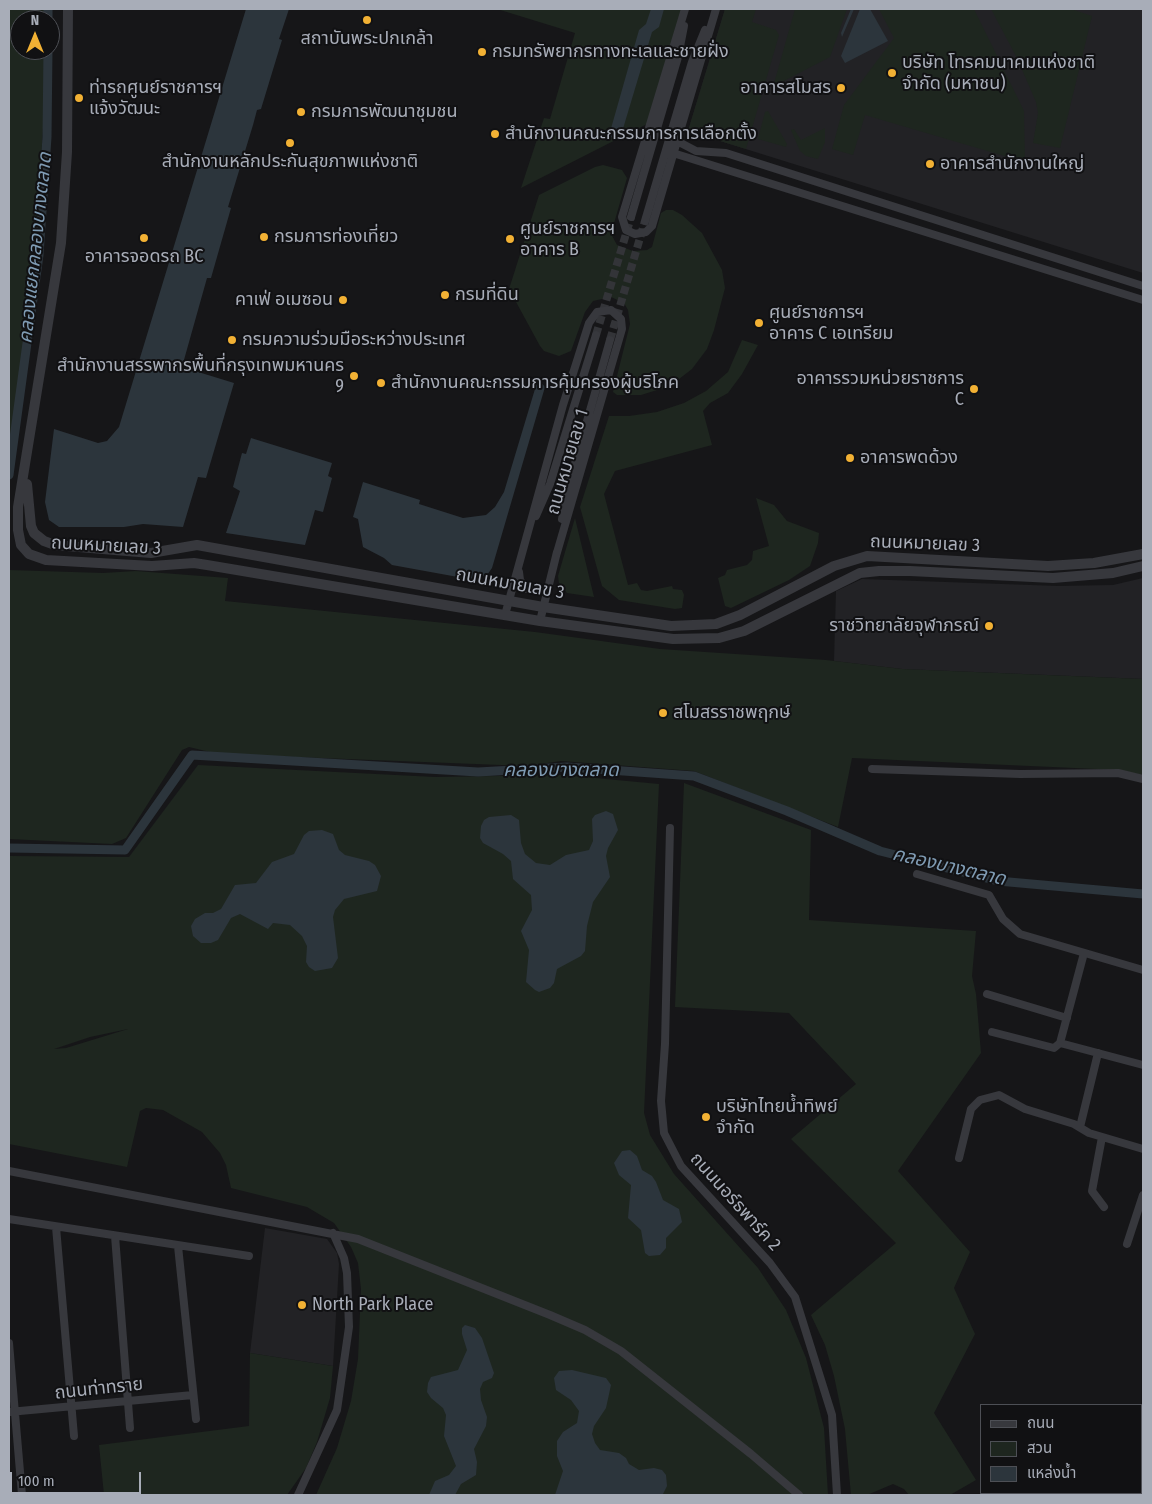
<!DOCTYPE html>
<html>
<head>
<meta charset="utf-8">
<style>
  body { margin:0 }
  #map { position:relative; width:1152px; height:1504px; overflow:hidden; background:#161618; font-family:"Fira Sans Condensed","Noto Sans Thai",sans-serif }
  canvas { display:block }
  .frame { position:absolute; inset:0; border:10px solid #a8adb8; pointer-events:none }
  .legend { position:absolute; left:980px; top:1404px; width:162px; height:90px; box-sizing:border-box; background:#111113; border:1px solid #4d4f55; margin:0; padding:6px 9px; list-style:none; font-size:15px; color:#a8adb8 }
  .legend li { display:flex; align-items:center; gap:10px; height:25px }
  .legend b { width:25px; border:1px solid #4d4f55 }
  .north { position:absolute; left:10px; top:10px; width:50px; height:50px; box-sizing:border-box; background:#111113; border:1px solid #4d4f55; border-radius:50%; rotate:0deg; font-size:14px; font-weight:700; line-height:20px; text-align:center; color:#a8adb8 }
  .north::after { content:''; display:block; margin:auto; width:18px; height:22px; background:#f2b134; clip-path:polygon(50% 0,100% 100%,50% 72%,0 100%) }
  .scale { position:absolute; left:10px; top:1472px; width:131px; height:22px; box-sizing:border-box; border:2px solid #a8adb8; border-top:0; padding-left:6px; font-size:15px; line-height:18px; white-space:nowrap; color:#a8adb8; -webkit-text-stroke:4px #111113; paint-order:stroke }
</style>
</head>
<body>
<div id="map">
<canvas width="1152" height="1504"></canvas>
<div class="frame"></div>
<ul class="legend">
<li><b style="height:6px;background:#37383d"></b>ถนน</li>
<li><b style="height:14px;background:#1e261f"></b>สวน</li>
<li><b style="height:14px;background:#2c353c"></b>แหล่งน้ำ</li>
</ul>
<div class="north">N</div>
<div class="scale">100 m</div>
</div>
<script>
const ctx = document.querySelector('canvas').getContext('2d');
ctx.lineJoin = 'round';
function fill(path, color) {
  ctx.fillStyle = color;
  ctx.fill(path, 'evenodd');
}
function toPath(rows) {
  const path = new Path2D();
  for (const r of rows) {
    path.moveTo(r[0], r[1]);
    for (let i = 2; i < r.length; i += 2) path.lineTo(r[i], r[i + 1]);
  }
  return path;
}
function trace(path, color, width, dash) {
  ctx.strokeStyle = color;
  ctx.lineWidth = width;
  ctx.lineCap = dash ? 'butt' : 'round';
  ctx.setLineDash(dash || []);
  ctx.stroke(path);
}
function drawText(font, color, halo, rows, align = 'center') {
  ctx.font = font + ' "Fira Sans Condensed","Noto Sans Thai",sans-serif';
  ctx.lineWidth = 4;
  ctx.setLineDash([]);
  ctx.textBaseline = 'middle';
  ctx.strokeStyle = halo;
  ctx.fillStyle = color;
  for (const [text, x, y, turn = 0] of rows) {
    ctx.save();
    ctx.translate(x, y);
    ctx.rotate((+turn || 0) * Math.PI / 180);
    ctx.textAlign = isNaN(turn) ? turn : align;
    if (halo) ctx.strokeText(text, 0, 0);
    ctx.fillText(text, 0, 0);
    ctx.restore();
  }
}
fill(toPath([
  [725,9,1143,9,1143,273,688,131],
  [1143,578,1143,679,902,669,834,661,836,591,862,579,1058,586,1113,585],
  [265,1228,327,1239,337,1253,339,1264,333,1366,250,1353]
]), '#222225');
fill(toPath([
  [9,9,44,9,44,20,20,20,20,50,44,50,44,112,35,260,9,462],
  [497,9,682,9,647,124,521,188,544,118,550,119,575,33],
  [725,9,756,9,752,22,776,30,779,35,746,149,688,131],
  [795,9,847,9,830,57,778,84,783,93,777,96,773,87],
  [879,9,974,9,1024,111,1025,162,865,115,853,155,832,149,844,105,894,38],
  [991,9,1071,9,1092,16,1060,148,1033,143,1038,113,1036,102,1017,58],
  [768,111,787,144,786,147,758,139,765,112],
  [825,128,825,142,818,159,806,156,800,151,791,130,794,129,801,140],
  [603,165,622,170,627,178,611,234,617,245,633,251,647,250,652,247,661,213,666,210,673,210,682,215,702,233,722,270,725,288,714,330,707,349,692,369,670,386,641,395,617,395,613,392,630,324,628,310,624,303,611,297,593,301,585,312,571,351,559,356,544,351,540,346,509,289,539,195,595,167],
  [742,340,758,345,742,374,728,393,710,403,703,411,712,445,615,471,604,494,628,585,637,583,641,590,647,591,672,586,673,589,682,590,684,595,682,608,675,609,619,600,602,586,580,507,609,416,629,416,657,412,684,403,706,391,728,372],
  [756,498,774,505,787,521,819,533,818,543,810,566,789,580,731,608,725,606,718,578,725,575,727,570,747,565,752,560,753,551,769,546],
  [575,518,594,597,567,593,559,583,558,576],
  [9,570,103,573,136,571,228,578,225,601,535,632,660,649,826,660,902,669,1143,679,1143,775,1119,770,852,758,838,827,694,771,561,761,527,766,218,754,189,747,182,750,126,838,112,844,9,839],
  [198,765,435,777,563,775,659,784,644,1113,650,1135,674,1174,758,1268,786,1310,806,1358,824,1428,828,1495,316,1495,337,1448,351,1401,358,1359,361,1289,358,1263,351,1247,334,1223,307,1207,231,1188,226,1165,220,1153,202,1132,163,1110,146,1108,140,1111,127,1167,9,1144,9,856,129,857],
  [128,1029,66,1048,54,1049,90,1037],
  [684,783,811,830,809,920,976,931,972,976,976,994,981,1053,898,1171,970,1252,954,1288,975,1334,934,1413,976,1480,950,1495,909,1495,904,1489,893,1484,867,1495,851,1495,845,1429,834,1376,825,1345,811,1315,896,1243,791,1139,856,1084,789,1013,675,1007],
  [250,1353,333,1366,330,1398,317,1442,306,1468,287,1495,104,1495,99,1445,249,1426]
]), '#1e261f');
fill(toPath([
  [246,9,289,9,279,39,282,40,261,109,257,110,253,125,228,207,231,208,211,278,207,278,182,367,234,383,206,478,198,477,183,527,143,524,124,527,59,527,49,520,45,502,54,429,98,443,107,441,119,427],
  [651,9,664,9,659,27,652,32,622,132,608,139,639,30,646,24],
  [851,9,854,9,842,37,841,33],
  [860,9,870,9,888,41,845,63,841,56],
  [538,379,545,387,492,568,487,575,469,579,392,565,384,558,363,547,358,519,353,517,363,482,420,500,419,504,463,518,486,515,495,507,504,492],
  [251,438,332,463,328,476,332,478,323,512,315,510,305,545,226,533,240,491,233,487,242,453,246,454],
  [606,811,613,814,618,830,608,848,606,856,610,877,593,902,587,926,585,951,581,956,557,969,554,983,550,988,539,992,535,990,526,982,529,950,521,931,532,910,531,895,513,879,511,861,503,854,483,843,480,838,481,826,484,820,489,817,511,815,519,820,521,843,525,854,536,863,550,865,566,855,589,850,593,841,592,819,595,815],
  [322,830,333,834,339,850,345,855,369,861,375,865,381,876,377,891,344,899,335,910,333,917,338,958,332,968,315,971,309,967,306,962,307,946,302,936,290,925,273,923,268,929,240,914,231,918,218,940,211,943,201,943,193,936,191,926,195,919,205,913,213,913,221,909,235,885,256,883,272,862,294,854,304,835,309,831],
  [630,1150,637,1156,642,1170,652,1176,656,1182,663,1200,679,1209,682,1222,666,1238,666,1248,660,1255,649,1256,645,1253,641,1230,628,1218,631,1185,619,1175,614,1163,622,1151],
  [465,1325,475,1328,482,1338,494,1373,492,1378,483,1382,480,1389,481,1400,487,1417,486,1426,474,1449,477,1462,476,1475,461,1484,455,1495,429,1495,435,1481,449,1475,456,1466,444,1436,446,1415,443,1408,431,1398,427,1392,428,1383,431,1377,458,1370,467,1350,462,1334,462,1328],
  [572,1370,606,1378,611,1385,606,1408,594,1426,592,1434,595,1443,600,1450,619,1453,626,1458,629,1464,639,1470,654,1468,662,1470,666,1475,667,1486,663,1494,555,1495,563,1471,557,1456,557,1441,563,1432,577,1423,579,1411,571,1400,556,1390,554,1378,559,1371]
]), '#2c353c');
trace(toPath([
  [48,9,48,20],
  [9,475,39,255,47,137,48,50],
  [9,848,125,850,192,755,478,772,567,767,694,776,787,811,880,851,998,881,1143,894]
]), '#2c353c', 9);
trace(toPath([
  [596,335,631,217],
  [610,340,645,221]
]), '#333438', 8, [8, 4]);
trace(toPath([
  [685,9,622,217,626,230,635,234,646,232,652,226,716,9],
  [677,141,696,151,726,153,1143,286],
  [673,153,1143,300],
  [631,217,678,57,684,26],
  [645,221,692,62,705,30],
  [536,516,550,484,596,335],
  [562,519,568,488,610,340],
  [519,572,520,580,526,589,547,589],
  [505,615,563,405,589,323,597,312,611,310,621,319,622,329,556,556],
  [540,621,557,552],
  [872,769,1020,774,1118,773,1143,779],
  [670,828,665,1044,661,1101,664,1133,681,1166,770,1263,795,1297,832,1415,837,1495],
  [917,874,989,895,1003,919,1020,934,1143,970],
  [1084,953,1060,1043,1143,1065],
  [987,994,1067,1018],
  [992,1032,1054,1048,1060,1043],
  [1080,1127,1098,1053],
  [1102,1137,1092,1191,1104,1207],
  [959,1158,971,1109,980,1100,999,1095,1025,1109,1074,1124,1089,1133,1143,1149],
  [9,1171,358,1239,550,1315,585,1330,621,1351,751,1454,799,1495],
  [9,1219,249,1256],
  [56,1227,74,1436],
  [115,1236,130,1428],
  [1127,1244,1143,1195],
  [178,1246,196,1419],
  [9,1343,22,1495],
  [9,1412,193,1395],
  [298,1495,337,1410,349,1327,347,1273,344,1258,333,1233]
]), '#37383d', 8);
trace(toPath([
  [68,9,67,152,61,243,18,507,18,530,21,545,29,554,46,560,152,566,194,563,207,565,540,621,673,639,719,638,744,631,860,573,879,571,910,571,1053,578,1113,573,1143,566],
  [27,484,31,526,34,533,44,541,55,545,151,553,197,545,543,607,671,626,716,624,740,615,834,566,867,556,1048,566,1094,563,1143,554]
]), '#37383d', 10);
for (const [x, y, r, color] of [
  [367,20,5,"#f2b134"],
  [482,52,5,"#f2b134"],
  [892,73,5,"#f2b134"],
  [841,88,5,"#f2b134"],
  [79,98,5,"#f2b134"],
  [301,112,5,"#f2b134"],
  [495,134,5,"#f2b134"],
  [290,143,5,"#f2b134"],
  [930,164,5,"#f2b134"],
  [264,237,5,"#f2b134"],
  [144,238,5,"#f2b134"],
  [510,239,5,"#f2b134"],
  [445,295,5,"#f2b134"],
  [343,300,5,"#f2b134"],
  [759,323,5,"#f2b134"],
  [232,340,5,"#f2b134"],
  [354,376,5,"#f2b134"],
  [381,383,5,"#f2b134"],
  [974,389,5,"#f2b134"],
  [850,458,5,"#f2b134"],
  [989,626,5,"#f2b134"],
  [663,713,5,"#f2b134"],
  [706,1117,5,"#f2b134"],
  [302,1305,5,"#f2b134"]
]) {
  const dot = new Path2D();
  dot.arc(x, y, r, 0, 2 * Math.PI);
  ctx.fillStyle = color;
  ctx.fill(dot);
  trace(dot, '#111113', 2);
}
drawText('18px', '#a8adb8', '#111113', [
  ["สถาบันพระปกเกล้า",367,39,"center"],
  ["กรมทรัพยากรทางทะเลและชายฝั่ง",492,52],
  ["บริษัท โทรคมนาคมแห่งชาติ",902,63],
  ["จำกัด (มหาชน)",902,84],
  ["ท่ารถศูนย์ราชการฯ",89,88],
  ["แจ้งวัฒนะ",89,109],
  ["อาคารสโมสร",831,88,"right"],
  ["กรมการพัฒนาชุมชน",311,112],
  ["สำนักงานคณะกรรมการการเลือกตั้ง",505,134],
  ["สำนักงานหลักประกันสุขภาพแห่งชาติ",290,162,"center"],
  ["อาคารสำนักงานใหญ่",940,164],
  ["ศูนย์ราชการฯ",520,229],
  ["อาคาร B",520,250],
  ["กรมการท่องเที่ยว",274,237],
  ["อาคารจอดรถ BC",144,257,"center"],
  ["กรมที่ดิน",455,295],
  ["คาเฟ่ อเมซอน",333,300,"right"],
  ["ศูนย์ราชการฯ",769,313],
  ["อาคาร C เอเทรียม",769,334],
  ["กรมความร่วมมือระหว่างประเทศ",242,340],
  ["สำนักงานสรรพากรพื้นที่กรุงเทพมหานคร",344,366,"right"],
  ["9",344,387,"right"],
  ["อาคารรวมหน่วยราชการ",964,379,"right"],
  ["C",964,400,"right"],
  ["สำนักงานคณะกรรมการคุ้มครองผู้บริโภค",391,383],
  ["อาคารพดด้วง",860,458],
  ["ราชวิทยาลัยจุฬาภรณ์",979,626,"right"],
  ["สโมสรราชพฤกษ์",673,713],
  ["บริษัทไทยน้ำทิพย์",716,1107],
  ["จำกัด",716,1128],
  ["North Park Place",312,1305]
], 'left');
drawText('18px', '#a8adb8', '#111113', [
  ["ถนนหมายเลข 1",568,462,-74],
  ["ถนนหมายเลข 3",925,544,2],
  ["ถนนหมายเลข 3",106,546,3],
  ["ถนนหมายเลข 3",510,584,10],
  ["ถนนนอร์ธพาร์ค 2",735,1202,48],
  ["ถนนท่าทราย",99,1389,-6]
]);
drawText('italic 19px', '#7f9bb3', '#111113', [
  ["คลองแยกคลองบางตลาด",36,248,-84],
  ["คลองบางตลาด",561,771],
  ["คลองบางตลาด",949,867,13]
]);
</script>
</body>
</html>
